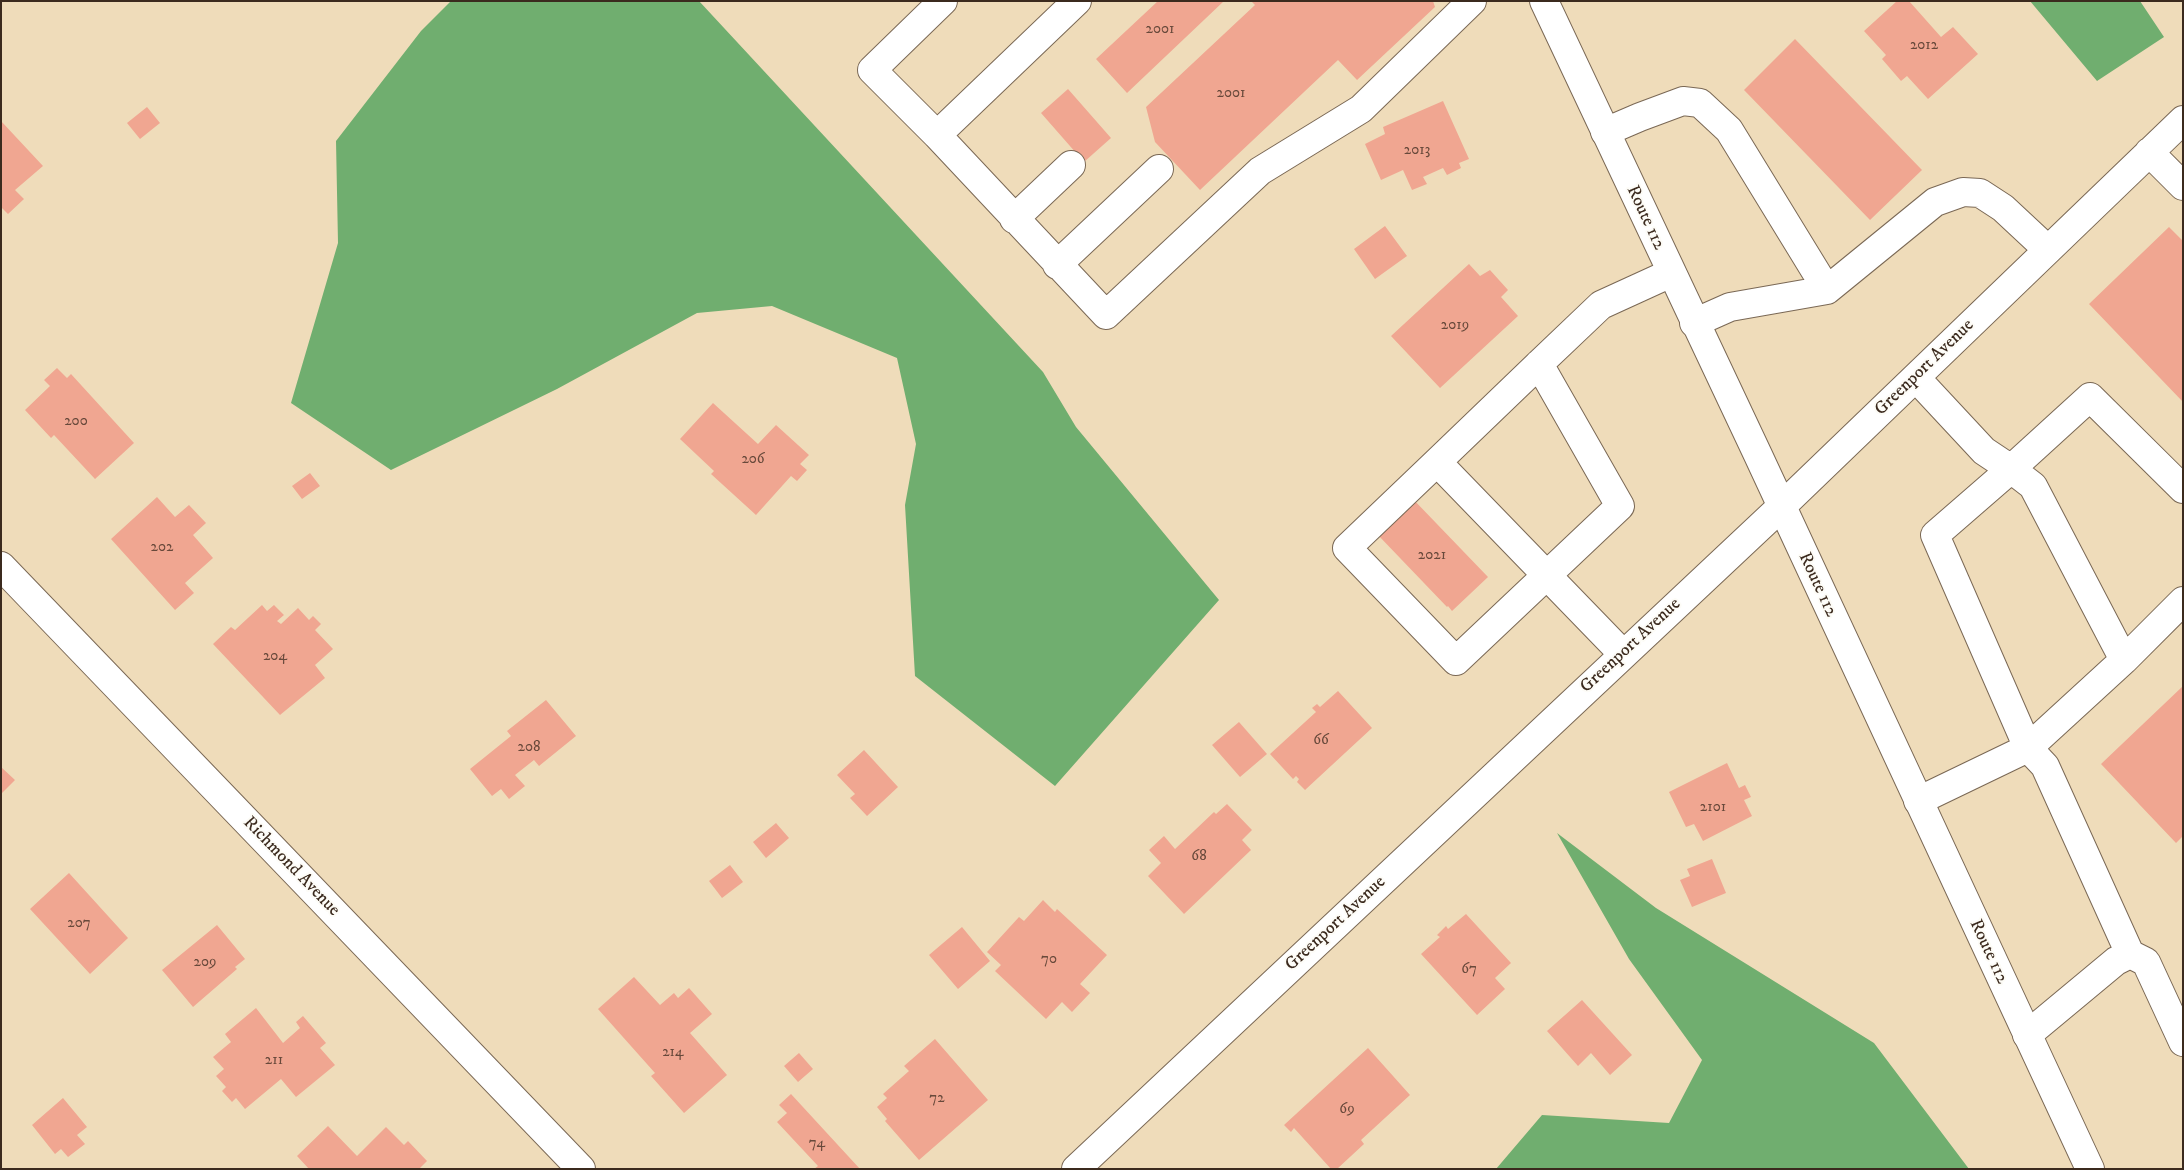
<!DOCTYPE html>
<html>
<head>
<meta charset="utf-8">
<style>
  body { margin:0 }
  #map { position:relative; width:2184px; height:1170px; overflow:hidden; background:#efdcba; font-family:"IM FELL DW Pica",serif }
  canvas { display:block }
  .frame { position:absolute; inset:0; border:2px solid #3b2a1e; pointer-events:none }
</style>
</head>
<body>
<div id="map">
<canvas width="2184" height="1170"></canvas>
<div class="frame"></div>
</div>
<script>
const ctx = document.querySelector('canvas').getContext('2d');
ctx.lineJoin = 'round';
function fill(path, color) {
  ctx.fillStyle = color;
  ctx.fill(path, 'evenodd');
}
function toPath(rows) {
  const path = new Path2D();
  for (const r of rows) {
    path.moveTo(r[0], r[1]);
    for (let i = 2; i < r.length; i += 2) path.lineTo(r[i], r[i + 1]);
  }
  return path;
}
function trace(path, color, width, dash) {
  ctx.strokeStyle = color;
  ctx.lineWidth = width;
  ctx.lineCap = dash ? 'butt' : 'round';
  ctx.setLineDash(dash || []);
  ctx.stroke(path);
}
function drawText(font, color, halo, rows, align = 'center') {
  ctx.font = font + ' "IM FELL DW Pica",serif';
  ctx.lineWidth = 4;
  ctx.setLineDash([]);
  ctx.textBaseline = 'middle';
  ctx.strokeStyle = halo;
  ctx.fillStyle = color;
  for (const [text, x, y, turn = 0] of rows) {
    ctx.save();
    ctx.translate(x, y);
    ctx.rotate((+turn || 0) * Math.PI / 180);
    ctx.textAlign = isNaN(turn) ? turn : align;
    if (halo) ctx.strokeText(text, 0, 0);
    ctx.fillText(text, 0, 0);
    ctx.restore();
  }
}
fill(toPath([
  [451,1,699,1,1043,372,1076,427,1219,600,1055,786,915,676,905,505,916,444,897,358,772,306,697,313,557,389,391,470,291,403,338,243,336,141,421,31],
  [2030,1,2140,1,2164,37,2097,81],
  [1557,833,1656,908,1874,1043,1969,1169,1496,1169,1542,1115,1669,1123,1702,1060,1629,959]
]), '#70ae6f');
fill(toPath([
  [1158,1,1224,1,1127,93,1096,59],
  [1251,1,1433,1,1435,7,1357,80,1338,60,1200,190,1155,142,1146,107,1255,5],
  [1897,1,1909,1,1941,37,1953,27,1978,54,1928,99,1907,76,1901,81,1882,59,1886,55,1864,31],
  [1795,39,1922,170,1870,220,1744,90],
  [1068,89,1111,138,1084,162,1041,113],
  [1443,101,1469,159,1459,163,1461,168,1447,175,1443,168,1423,177,1427,184,1412,190,1403,170,1381,180,1365,144,1385,134,1383,127],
  [147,107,160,123,140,139,127,123],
  [1,121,43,166,15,190,24,199,8,214,1,207],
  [1385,226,1407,256,1375,279,1354,249],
  [2169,227,2183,241,2183,402,2089,304],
  [1469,264,1480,276,1490,270,1508,290,1501,297,1518,316,1440,388,1391,336],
  [57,368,67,378,71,374,134,443,95,479,54,435,51,438,25,410,50,386,44,380],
  [713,403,758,444,776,425,809,455,800,464,807,470,797,481,791,476,756,515,711,474,714,471,680,439],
  [310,473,320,486,302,499,292,486],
  [157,497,175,517,189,505,206,523,193,535,213,558,185,583,194,593,175,610,111,539],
  [1411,497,1488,577,1452,611,1448,606,1447,607,1377,534],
  [262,605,267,611,274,605,284,615,277,621,281,624,298,608,309,620,313,616,321,624,315,630,333,649,315,665,325,678,280,715,213,644,231,627,235,630],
  [2183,686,2183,836,2176,843,2101,764],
  [1338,691,1372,728,1305,790,1297,782,1299,779,1296,776,1293,779,1270,754,1316,712,1312,708,1317,704,1320,707],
  [546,700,576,736,539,766,534,760,515,775,525,786,509,799,501,789,492,796,470,769,511,736,507,731],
  [1239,722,1267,754,1240,777,1212,745],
  [864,750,898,787,867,816,850,798,855,794,837,775],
  [1727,763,1739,788,1745,785,1751,797,1744,800,1752,816,1703,841,1694,824,1686,827,1669,792],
  [1,767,15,780,1,794],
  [1227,804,1252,830,1242,840,1251,850,1184,914,1148,876,1161,863,1149,850,1164,836,1175,849,1214,812,1216,814],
  [776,823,789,838,766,858,753,842],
  [1712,859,1726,893,1692,907,1680,880,1690,876,1687,869],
  [730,865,743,882,722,898,709,881],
  [69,873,128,938,90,974,30,909],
  [1043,900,1055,912,1057,909,1107,955,1080,984,1090,993,1072,1012,1062,1002,1046,1019,995,971,1001,965,987,952,1019,917,1024,921],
  [1466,914,1511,963,1495,978,1505,989,1477,1015,1421,954,1440,937,1437,935,1446,926,1448,929],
  [217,925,245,959,235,967,237,969,193,1007,162,970],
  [962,927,990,961,958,989,929,955],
  [634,977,660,1005,674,993,678,998,689,988,712,1014,690,1033,727,1075,684,1113,651,1076,655,1073,598,1009],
  [1582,1000,1632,1055,1610,1075,1591,1053,1578,1066,1547,1031],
  [256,1008,283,1043,300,1028,296,1022,303,1016,326,1043,320,1048,335,1065,296,1097,281,1079,245,1109,236,1098,232,1102,222,1091,226,1087,216,1076,224,1069,213,1057,231,1042,225,1034],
  [935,1039,988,1100,919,1160,885,1121,887,1119,877,1107,887,1098,883,1094,909,1071,904,1066],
  [1368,1048,1410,1095,1361,1140,1364,1144,1337,1169,1331,1169,1294,1128,1291,1132,1284,1125],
  [799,1053,813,1069,798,1082,784,1066],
  [791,1094,860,1169,814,1169,818,1166,777,1122,787,1113,779,1105],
  [63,1098,87,1127,77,1135,85,1144,68,1157,61,1149,55,1154,32,1125],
  [328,1126,357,1156,386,1127,404,1145,408,1141,427,1161,419,1169,309,1169,297,1156]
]), '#f0a691');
const minor = toPath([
  [1077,1,937,135,1106,315,1260,171,1361,109,1472,1],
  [1605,132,1640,117,1683,101,1700,103,1729,130,1827,290],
  [937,135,872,70,943,1],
  [2149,152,2183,186],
  [1014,219,1071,165],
  [1057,265,1159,169],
  [1694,323,1730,307,1827,290,1935,202,1963,192,1980,193,2003,208,2048,250],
  [1539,364,1620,506,1456,661,1347,548,1437,462,1539,364,1601,305,1671,273],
  [1916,378,1984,451,2011,469,2033,486,2124,660,2028,748,1935,535,2011,469,2090,397,2183,489],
  [1437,462,1623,654],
  [1,566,581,1169],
  [2124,660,2183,601],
  [1918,801,2028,748,2045,766,2130,954],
  [2027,1035,2116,961,2130,954,2146,962,2183,1042],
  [1076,1169,1781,507,2183,120]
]);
const major = toPath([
  [1544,1,1758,455,2090,1169]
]);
trace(minor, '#7a6855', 30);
trace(major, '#7a6855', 30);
trace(minor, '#fff', 28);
trace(major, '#fff', 28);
drawText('15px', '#68493b', null, [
  ["2001",1160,30],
  ["2012",1924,46],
  ["2001",1231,94],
  ["2013",1417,151],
  ["2019",1455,326],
  ["200",76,422],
  ["206",753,460],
  ["202",162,548],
  ["2021",1432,556],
  ["204",275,657],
  ["66",1321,741],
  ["208",529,748],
  ["2101",1713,808],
  ["68",1199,857],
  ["207",79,924],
  ["70",1049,960],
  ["209",205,963],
  ["67",1469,970],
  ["214",673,1053],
  ["211",274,1061],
  ["72",937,1099],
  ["69",1347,1110],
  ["74",817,1144]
]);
drawText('18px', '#3b2a1e', '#fdfcf7', [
  ["Route 112",1645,218,65],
  ["Greenport Avenue",1925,368,-44],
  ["Route 112",1817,585,65],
  ["Greenport Avenue",1631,646,-43],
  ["Richmond Avenue",291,867,46],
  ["Greenport Avenue",1336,924,-43],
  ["Route 112",1988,952,65]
]);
</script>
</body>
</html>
